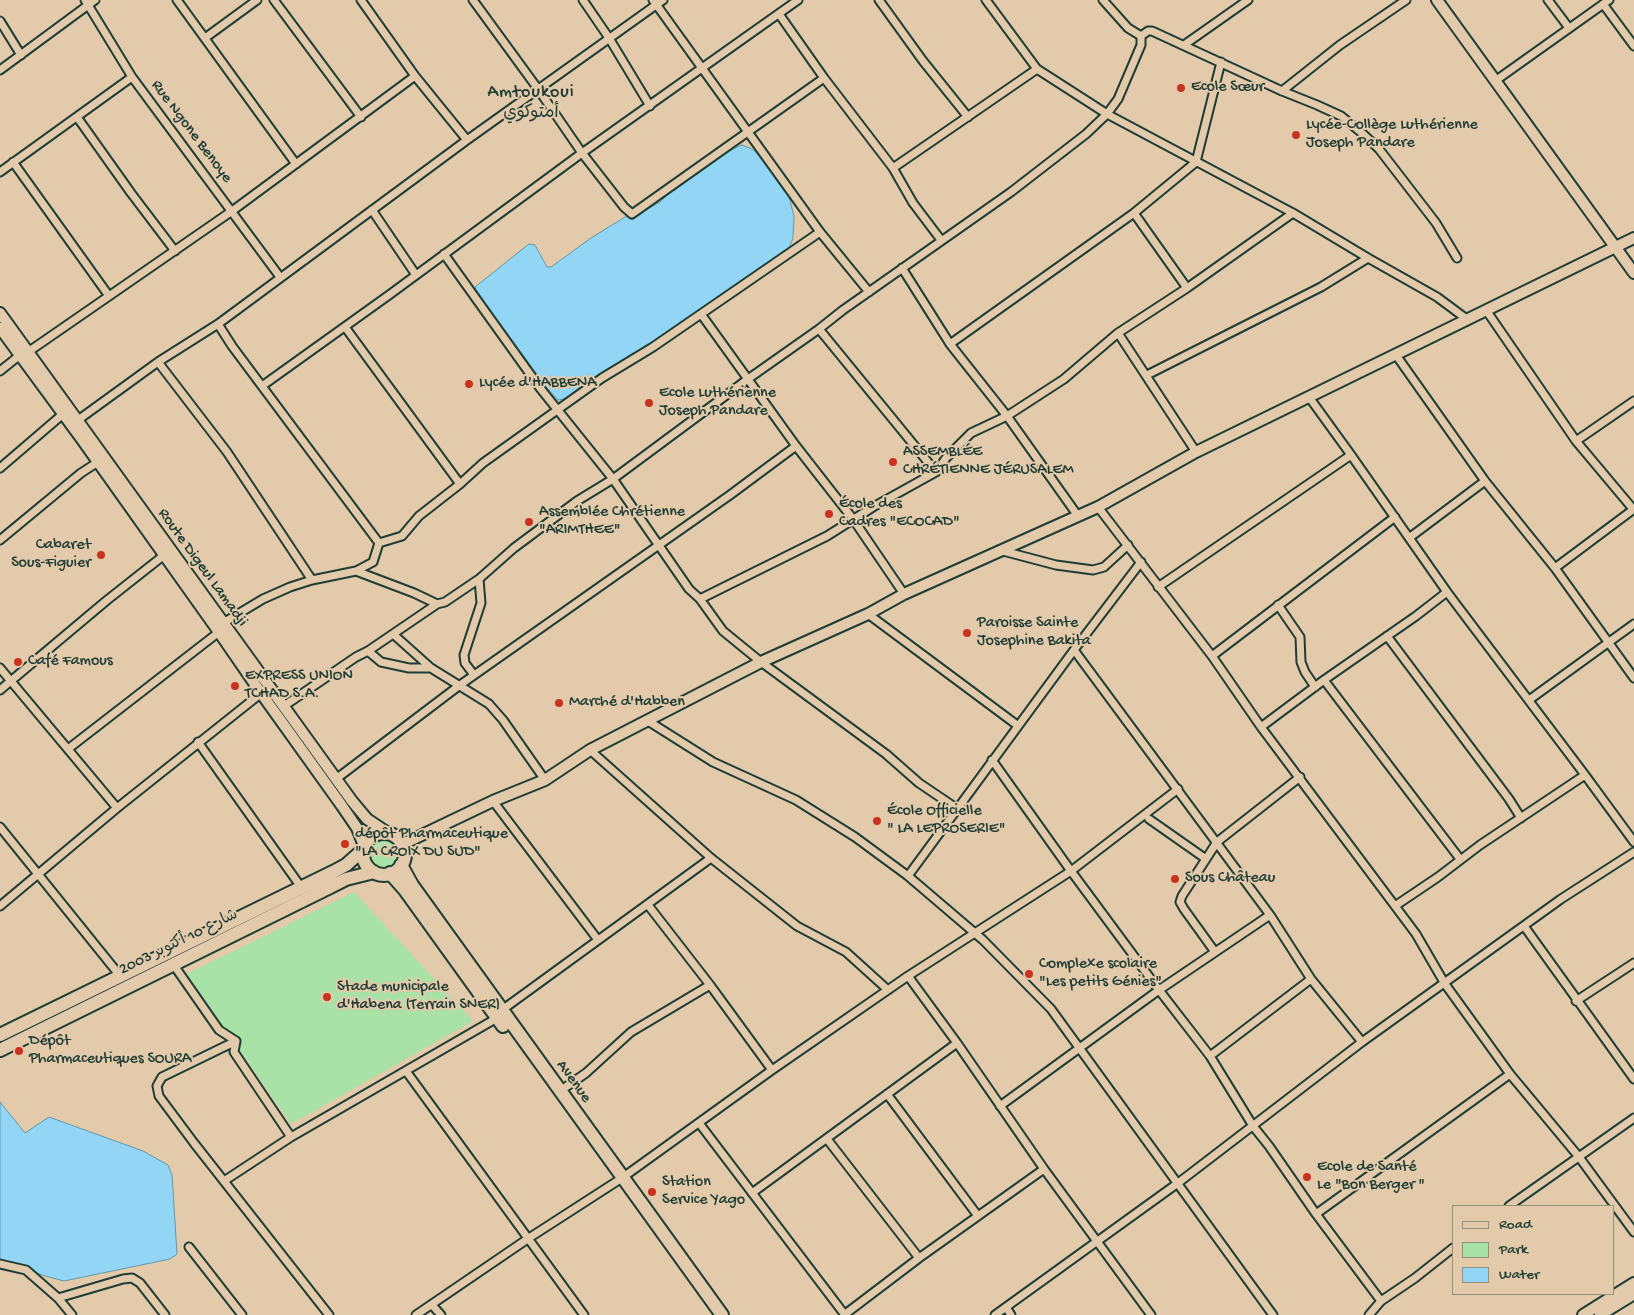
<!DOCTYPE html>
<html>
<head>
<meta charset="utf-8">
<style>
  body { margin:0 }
  #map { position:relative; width:1634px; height:1315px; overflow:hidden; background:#e2caab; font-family:"Gochi Hand",sans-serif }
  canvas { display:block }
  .legend { position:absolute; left:1452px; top:1205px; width:162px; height:90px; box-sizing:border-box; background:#e2caab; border:1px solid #94927b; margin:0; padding:6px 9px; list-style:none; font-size:15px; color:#1f3d34 }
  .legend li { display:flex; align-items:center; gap:10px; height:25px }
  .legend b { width:25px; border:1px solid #94927b }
</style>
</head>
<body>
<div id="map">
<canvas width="1634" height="1315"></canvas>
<ul class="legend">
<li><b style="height:6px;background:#e2caab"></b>Road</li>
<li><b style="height:14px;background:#a8e2a7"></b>Park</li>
<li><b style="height:14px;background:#92d5f4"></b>Water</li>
</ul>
</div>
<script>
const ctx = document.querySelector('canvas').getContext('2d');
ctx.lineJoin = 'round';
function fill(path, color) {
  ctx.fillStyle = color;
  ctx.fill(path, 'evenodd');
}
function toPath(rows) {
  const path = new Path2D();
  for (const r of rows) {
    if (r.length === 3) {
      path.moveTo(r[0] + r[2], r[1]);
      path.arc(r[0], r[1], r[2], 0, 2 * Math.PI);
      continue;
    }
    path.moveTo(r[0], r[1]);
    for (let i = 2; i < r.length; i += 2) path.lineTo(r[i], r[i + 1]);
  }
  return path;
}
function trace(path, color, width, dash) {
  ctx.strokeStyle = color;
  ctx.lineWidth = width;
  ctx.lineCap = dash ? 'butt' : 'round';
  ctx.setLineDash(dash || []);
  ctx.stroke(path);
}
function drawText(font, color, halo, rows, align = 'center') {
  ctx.font = font + ' "Gochi Hand","Playpen Sans Arabic",sans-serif';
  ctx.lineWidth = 4;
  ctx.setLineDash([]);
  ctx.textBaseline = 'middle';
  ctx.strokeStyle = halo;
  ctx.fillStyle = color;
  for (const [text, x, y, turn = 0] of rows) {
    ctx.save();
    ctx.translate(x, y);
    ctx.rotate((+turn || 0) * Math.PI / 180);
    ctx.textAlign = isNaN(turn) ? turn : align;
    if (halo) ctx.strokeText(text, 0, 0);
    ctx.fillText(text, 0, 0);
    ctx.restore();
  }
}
fill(toPath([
  [384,855,14],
  [354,892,473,1021,291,1124,187,974]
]), '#a8e2a7');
const water = toPath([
  [742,145,752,149,763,158,788,193,794,216,793,238,790,246,784,254,664,338,591,382,565,399,558,400,547,388,477,293,475,287,529,244,535,245,547,267,551,267,591,238,625,217,635,216,660,202,674,188,684,182,715,157,742,145],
  [0,1102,25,1133,49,1117,143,1151,168,1165,172,1175,177,1254,170,1259,64,1281,45,1276,0,1260,0,1102]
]);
fill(water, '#92d5f4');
trace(water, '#6498a7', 1);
const street = toPath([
  [85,0,132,77,280,277],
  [177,0,296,164],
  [274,0,361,117],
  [361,0,415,76,467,140],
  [473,0,538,89,582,153,624,207,632,214,824,78],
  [583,0,609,38,650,106],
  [653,0,820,232,869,292],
  [879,0,923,61,968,117],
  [986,0,1037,69,1107,114,1293,213,1368,258,1437,297,1468,320],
  [1103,0,1128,28,1141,36],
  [1548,0,1569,28],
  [1603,4,1634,46],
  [779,14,824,78,893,168,913,203,941,240],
  [0,21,21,55],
  [1141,36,1148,31,1152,31,1282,91,1317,105,1341,116,1362,133,1379,149,1436,223,1457,258],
  [205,38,257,0],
  [1184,45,1248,0],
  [0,70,95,0],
  [1495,81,1609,0],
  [1282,91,1340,45,1406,0],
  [77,117,131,193,175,251],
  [13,162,109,296],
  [893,168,1037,69],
  [0,172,132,77],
  [372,210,416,275],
  [1134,213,1187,288],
  [444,254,540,388,613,479,689,589,700,599,723,631,761,662,886,754,919,783,956,808],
  [902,268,950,344,1007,416,1078,516],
  [1486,310,1576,441,1633,509],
  [701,314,796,446,853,519,904,594],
  [218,324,232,346,379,543],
  [345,327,460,484],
  [819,329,936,472],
  [1118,333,1196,452],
  [950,344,1134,213,1196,162,1221,62],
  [1396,355,1485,481,1555,568,1634,678],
  [158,362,227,452,312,580],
  [0,371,20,355,28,352,232,211,415,76],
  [1147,375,1321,287,1368,258],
  [262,386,389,295,582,153,798,0],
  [1309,397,1351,455,1447,592,1585,775,1634,842],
  [78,420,158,362,218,324,467,140,663,0],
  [1576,441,1634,401],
  [0,468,63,414],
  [1098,507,1212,656,1261,727,1416,934,1445,984,1510,1074,1579,1157,1634,1232],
  [1409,538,1485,481],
  [0,540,81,473,98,462],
  [379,543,402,536,419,516,460,484,483,463,602,378,653,347,820,232],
  [1003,551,1056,565,1093,570,1104,567,1128,545],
  [1555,568,1634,509],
  [356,571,414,593,437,604,445,602,479,579,514,548,577,501,613,479,748,379,819,329,843,310,1011,192,1086,134,1107,114,1118,99,1141,45,1141,36],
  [1158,587,1351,455],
  [700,599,827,536,873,507,936,472,946,458,971,433,1007,416,1064,379,1118,333,1187,288,1293,213],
  [1278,605,1300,637,1301,662,1305,672,1315,687],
  [868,614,1017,725],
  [223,623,263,599,290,587,312,580,356,571,373,562,379,543],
  [393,634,431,668],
  [1387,636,1509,799,1521,818],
  [1074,650,1141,562],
  [368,651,437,604],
  [1212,656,1395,517],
  [0,668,117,808],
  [474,675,465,663,464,655,481,603,479,579],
  [1324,680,1460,859],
  [0,690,106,601,168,552],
  [1529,700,1634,624],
  [284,706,356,657,368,651,381,662,409,668,431,668,489,704,503,720,545,780],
  [648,721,713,762,796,800,855,837,908,876,983,940,1051,1009,1273,1315],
  [1261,727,1324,680,1416,616,1447,592],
  [198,742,301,887],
  [68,749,219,632],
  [590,750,711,858,797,926,846,952,888,990],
  [992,760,1071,871,1159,990,1210,1056,1253,1126,1269,1146,1316,1214,1381,1301],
  [336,779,460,685,730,495,796,446],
  [493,801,598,940],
  [1149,819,1206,859],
  [0,827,121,977],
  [908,876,1074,650,1270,915,1311,979,1362,1042],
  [648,905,710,985,772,1070],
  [0,906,117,808,269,687],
  [1395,906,1438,877,1480,845,1585,775],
  [1524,926,1634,1079],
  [1215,952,1184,909,1180,902,1182,896,1217,842,1300,777],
  [173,964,219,1030,236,1041,234,1052,291,1137],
  [908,976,957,1043,1044,1169,1151,1315],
  [1576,1001,1634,963],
  [502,1010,711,858],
  [236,1041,162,1077,157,1086,159,1096,194,1143,329,1315],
  [1210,1056,1311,979],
  [406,1071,584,1315],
  [560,1091,586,1073,631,1032,710,985],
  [887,1094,978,1216],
  [1000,1106,1159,990,1270,915],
  [699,1123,845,1315],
  [827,1139,919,1258],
  [224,1181,291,1137,497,1018],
  [752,1193,957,1043],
  [1509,1206,1634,1118],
  [1316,1214,1510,1074],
  [189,1247,242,1315],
  [0,1264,26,1270,58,1298],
  [432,1305,441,1315],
  [1006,1307,1011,1315],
  [72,1315,58,1298,123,1279,132,1278,140,1283,165,1315],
  [416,1315,529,1238,622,1178,772,1070,908,976,1071,871,1178,789],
  [844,1315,919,1258,1044,1169],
  [995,1315,1178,1183,1362,1042,1561,899,1634,852],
  [1369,1315,1381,1301,1415,1278,1453,1248]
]);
const secondary = toPath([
  [1437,0,1634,273],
  [0,313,352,801,367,819,388,833],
  [0,328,81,438,219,632,261,693,342,806,357,828,364,846],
  [403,844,493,801,545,780,590,750,761,662,868,614,904,594,1098,507,1196,452,1634,238],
  [1583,1315,1634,1283],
  [1600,1315,1634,1294]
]);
const highway = toPath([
  [384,854,21],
  [401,865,412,885,722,1315],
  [390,873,405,890,503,1026],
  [0,1035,333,872,346,865,363,850],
  [0,1050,330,887,346,879,374,872]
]);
trace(street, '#1f3d34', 11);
trace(secondary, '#1f3d34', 14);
trace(highway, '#1f3d34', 16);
trace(street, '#e2caab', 7);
trace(secondary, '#e2caab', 10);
trace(highway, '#e2caab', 12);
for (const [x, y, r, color] of [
  [1181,88,5,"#c8321e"],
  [1296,135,5,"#c8321e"],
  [469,384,5,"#c8321e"],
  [649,403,5,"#c8321e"],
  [893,462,5,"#c8321e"],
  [829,514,5,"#c8321e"],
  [529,522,5,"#c8321e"],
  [101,555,5,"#c8321e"],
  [967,633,5,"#c8321e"],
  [18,662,5,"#c8321e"],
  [235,686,5,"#c8321e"],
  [559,703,5,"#c8321e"],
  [877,821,5,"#c8321e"],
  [345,844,5,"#c8321e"],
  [1175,879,5,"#c8321e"],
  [1029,974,5,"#c8321e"],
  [327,997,5,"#c8321e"],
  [19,1051,5,"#c8321e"],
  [1307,1177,5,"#c8321e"],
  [652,1192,5,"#c8321e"]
]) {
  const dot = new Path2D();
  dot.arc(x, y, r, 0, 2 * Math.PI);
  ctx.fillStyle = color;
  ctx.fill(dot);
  trace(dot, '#e2caab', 2);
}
drawText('16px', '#1f3d34', '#e2caab', [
  ["Ecole Sœur",1191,88],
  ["Lycée-Collège Luthérienne",1306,126],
  ["Joseph Pandare",1306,144],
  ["Lycée d'HABBENA",479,384],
  ["Ecole Luthérienne",659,394],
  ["Joseph Pandare",659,412],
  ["ASSEMBLÉE",903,453],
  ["CHRÉTIENNE JÉRUSALEM",903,471],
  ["École des",839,505],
  ["Cadres \"ECOCAD\"",839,523],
  ["Assemblée Chrétienne",539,513],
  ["\"ARIMTHEE\"",539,531],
  ["Cabaret",91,546,"right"],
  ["Sous-Figuier",91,564,"right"],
  ["Paroisse Sainte",977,624],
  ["Josephine Bakita",977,642],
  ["Café Famous",28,662],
  ["EXPRESS UNION",245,677],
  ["TCHAD S.A.",245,695],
  ["Marché d'Habben",569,703],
  ["École Officielle",887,812],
  ["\" LA LEPROSERIE\"",887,830],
  ["dépôt Pharmaceutique",355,835],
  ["\"LA CROIX DU SUD\"",355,853],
  ["Sous Château",1185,879],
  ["Complexe scolaire",1039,965],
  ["\"Les petits Génies\"",1039,983],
  ["Stade municipale",337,988],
  ["d'Habena (Terrain SNER)",337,1006],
  ["Dépôt",29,1042],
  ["Pharmaceutiques SOURA",29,1060],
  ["Ecole de Santé",1317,1168],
  ["Le \"Bon Berger \"",1317,1186],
  ["Station",662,1183],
  ["Service Yago",662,1201]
], 'left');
drawText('16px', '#1f3d34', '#e2caab', [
  ["Rue Ngone Benoye",191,132,53],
  ["Route Digeul Lamadji",202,568,54],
  ["شارع 10 أكتوبر 2003",179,943,-26],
  ["Avenue",573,1082,54]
]);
ctx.letterSpacing = '1px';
drawText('18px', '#1f3d34', '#e2caab', [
  ["Amtoukoui",531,93],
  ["أمتوكوي",531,114]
]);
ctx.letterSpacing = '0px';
</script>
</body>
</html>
